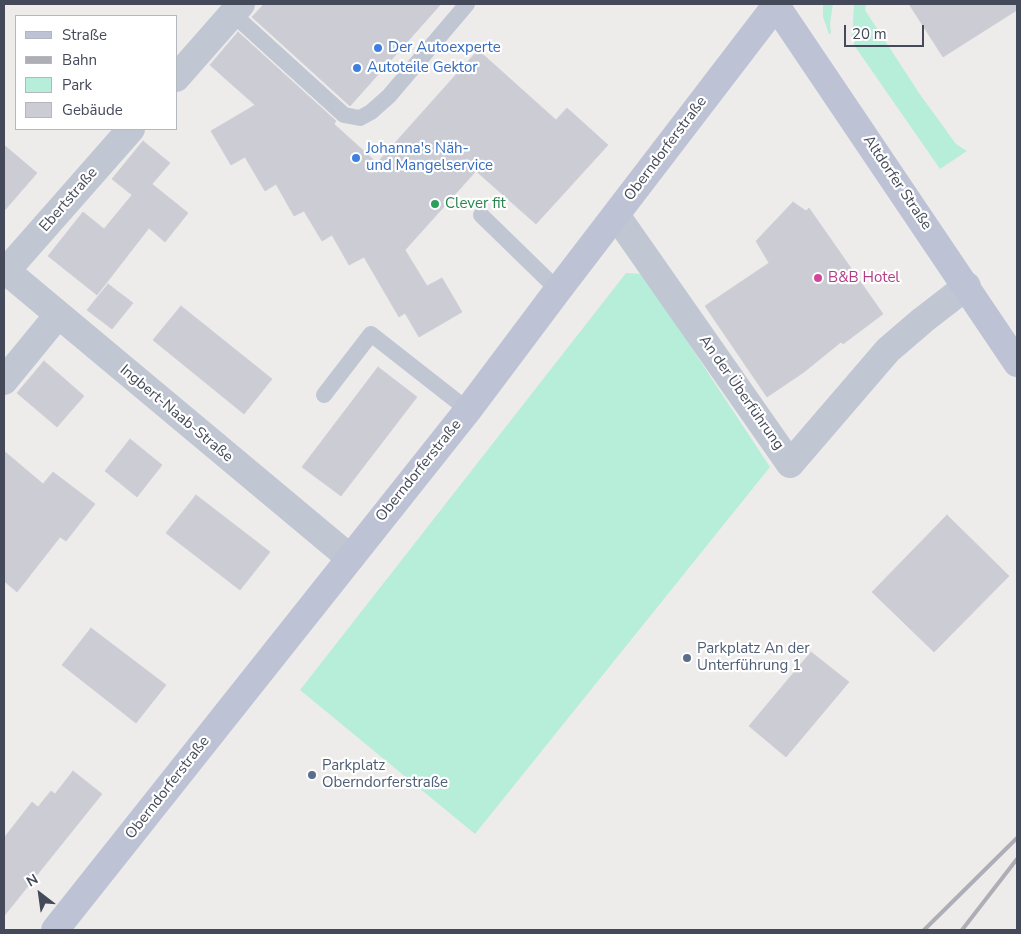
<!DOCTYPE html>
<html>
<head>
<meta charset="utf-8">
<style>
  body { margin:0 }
  #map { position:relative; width:1021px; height:934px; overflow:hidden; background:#eeeceb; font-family:"Nunito Sans",sans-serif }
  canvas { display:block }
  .frame { position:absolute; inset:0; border:5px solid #444a59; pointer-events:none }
  .legend { position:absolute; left:15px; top:15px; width:162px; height:115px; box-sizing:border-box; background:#fff; border:1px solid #b4b7bd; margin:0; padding:6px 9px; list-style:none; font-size:15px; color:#444a59 }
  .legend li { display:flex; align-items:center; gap:10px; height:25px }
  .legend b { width:25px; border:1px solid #b4b7bd }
  .north { position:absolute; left:15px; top:869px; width:50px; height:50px; -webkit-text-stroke:4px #fff; paint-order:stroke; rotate:330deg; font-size:14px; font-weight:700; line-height:20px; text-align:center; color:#444a59 }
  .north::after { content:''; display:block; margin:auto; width:18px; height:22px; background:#444a59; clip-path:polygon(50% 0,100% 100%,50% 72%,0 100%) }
  .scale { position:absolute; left:844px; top:25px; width:80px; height:22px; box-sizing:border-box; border:2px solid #444a59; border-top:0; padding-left:6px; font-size:15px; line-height:18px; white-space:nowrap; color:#444a59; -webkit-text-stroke:4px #fff; paint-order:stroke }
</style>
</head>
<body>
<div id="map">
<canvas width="1021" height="934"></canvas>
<div class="frame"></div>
<ul class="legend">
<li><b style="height:6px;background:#bdc3d5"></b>Straße</li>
<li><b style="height:6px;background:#adaeb6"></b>Bahn</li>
<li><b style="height:14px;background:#b7eed9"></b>Park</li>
<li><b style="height:14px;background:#cbccd4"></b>Gebäude</li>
</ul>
<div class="north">N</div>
<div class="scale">20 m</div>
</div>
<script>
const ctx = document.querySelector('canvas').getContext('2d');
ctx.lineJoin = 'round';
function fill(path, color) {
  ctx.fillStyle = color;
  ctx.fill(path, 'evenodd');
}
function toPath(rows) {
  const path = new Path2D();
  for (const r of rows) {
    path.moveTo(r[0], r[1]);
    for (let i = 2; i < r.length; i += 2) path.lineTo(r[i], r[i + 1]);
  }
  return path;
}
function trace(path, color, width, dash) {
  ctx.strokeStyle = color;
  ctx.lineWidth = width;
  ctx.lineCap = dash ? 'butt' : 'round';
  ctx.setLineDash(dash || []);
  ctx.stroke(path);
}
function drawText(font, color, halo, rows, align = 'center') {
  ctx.font = font + ' "Nunito Sans",sans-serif';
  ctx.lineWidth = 4.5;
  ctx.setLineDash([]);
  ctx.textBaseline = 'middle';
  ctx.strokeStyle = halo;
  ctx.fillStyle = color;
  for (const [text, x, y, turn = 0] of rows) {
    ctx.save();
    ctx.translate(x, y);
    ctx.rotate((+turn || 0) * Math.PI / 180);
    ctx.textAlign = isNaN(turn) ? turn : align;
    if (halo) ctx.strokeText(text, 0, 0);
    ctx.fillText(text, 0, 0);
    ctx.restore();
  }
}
fill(toPath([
  [823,4,833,4,830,24,831,33,829,34,823,17],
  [854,4,866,4,865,10,919,93,956,144,967,151,940,169,854,45,852,38],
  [626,273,643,274,770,467,475,834,300,690]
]), '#b7eed9');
const building = toPath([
  [264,4,441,4,350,106,252,17,264,4],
  [909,4,1017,4,1017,10,943,57,909,4],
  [238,32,336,121,334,124,377,163,478,50,556,120,567,108,608,145,536,224,476,171,405,250,427,286,442,278,462,312,419,337,405,313,399,317,364,257,349,265,332,235,322,241,304,211,294,216,276,184,265,191,245,157,231,165,211,131,255,105,210,65,238,32],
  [143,141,170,163,152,184,188,213,165,242,149,228,97,295,48,256,83,212,104,229,132,195,112,179,143,141],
  [4,145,37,173,4,211,4,145],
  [793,202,806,211,809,208,883,314,843,344,841,342,804,372,767,397,705,306,769,263,756,241,793,202],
  [108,284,133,303,112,329,87,310,108,284],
  [181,306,272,379,244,414,153,340,181,306],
  [44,361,84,396,57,427,17,393,44,361],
  [378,367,417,397,341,496,302,467,378,367],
  [130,439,162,465,137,497,105,471,130,439],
  [4,451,43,484,53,472,95,504,66,541,60,537,17,592,4,581,4,451],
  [196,495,270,552,240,590,166,533,196,495],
  [947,515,1009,576,934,652,872,592,947,515],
  [91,628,166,685,136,723,62,665,91,628],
  [811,652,849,682,786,757,749,726,811,652],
  [73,771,102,794,4,916,4,838,32,802,38,807,51,791,55,794,73,771]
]);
fill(building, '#cbccd4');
trace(building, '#cfcfd7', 1);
trace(toPath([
  [233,14,344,115,360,118,371,112,389,96,467,4],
  [481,215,558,290],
  [324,395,371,334,468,410]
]), '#c1c6d3', 16);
trace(toPath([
  [176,78,241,4],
  [616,215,790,464,888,350,923,320,967,286],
  [4,269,350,558],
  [6,271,131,129],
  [4,381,58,315]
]), '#c1c6d3', 28);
trace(toPath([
  [775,4,1017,363],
  [55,930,468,410,558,290,777,4]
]), '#bdc3d5', 28);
trace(toPath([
  [924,930,1017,838],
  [962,930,1017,859]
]), '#adaeb6', 4);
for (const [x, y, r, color] of [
  [378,48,5,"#3f7fe0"],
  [357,68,5,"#3f7fe0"],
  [356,158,5,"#3f7fe0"],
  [435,204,5,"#2e9e5b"],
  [818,278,5,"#d1479c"],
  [687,658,5,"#5c6f8a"],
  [312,775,5,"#5c6f8a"]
]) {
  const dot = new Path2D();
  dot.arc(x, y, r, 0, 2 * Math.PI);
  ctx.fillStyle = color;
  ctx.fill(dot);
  trace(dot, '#fff', 2);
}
drawText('15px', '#366cbe', '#fff', [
  ["Der Autoexperte",388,48],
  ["Autoteile Gektor",367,68],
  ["Johanna's Näh-",366,149],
  ["und Mangelservice",366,166]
], 'left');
drawText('15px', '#444a59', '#fff', [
  ["Oberndorferstraße",666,149,-53],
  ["Altdorfer Straße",897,183,56],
  ["Ebertstraße",69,200,-49],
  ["An der Überführung",741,393,55],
  ["Ingbert-Naab-Straße",176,414,40],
  ["Oberndorferstraße",419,471,-51],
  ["Oberndorferstraße",168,788,-52]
]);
drawText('15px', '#27864d', '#fff', [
  ["Clever fit",445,204]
], 'left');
drawText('15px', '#b23c85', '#fff', [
  ["B&B Hotel",828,278]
], 'left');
drawText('15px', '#4e5e75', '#fff', [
  ["Parkplatz An der",697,649],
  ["Unterführung 1",697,666],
  ["Parkplatz",322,766],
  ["Oberndorferstraße",322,783]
], 'left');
</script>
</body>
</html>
